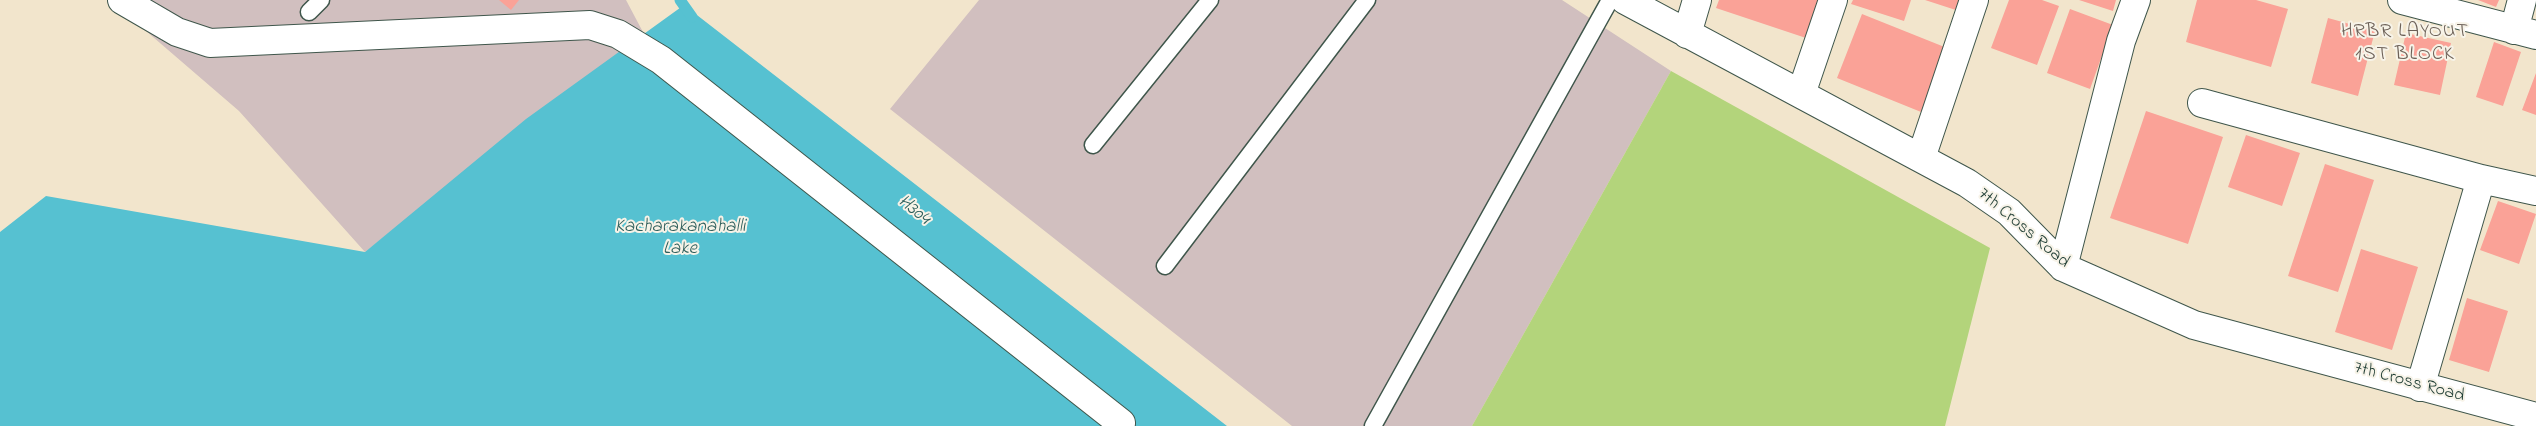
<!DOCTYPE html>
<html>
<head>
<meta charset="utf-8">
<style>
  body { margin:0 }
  canvas { display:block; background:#f2e5cc }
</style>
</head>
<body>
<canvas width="2536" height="426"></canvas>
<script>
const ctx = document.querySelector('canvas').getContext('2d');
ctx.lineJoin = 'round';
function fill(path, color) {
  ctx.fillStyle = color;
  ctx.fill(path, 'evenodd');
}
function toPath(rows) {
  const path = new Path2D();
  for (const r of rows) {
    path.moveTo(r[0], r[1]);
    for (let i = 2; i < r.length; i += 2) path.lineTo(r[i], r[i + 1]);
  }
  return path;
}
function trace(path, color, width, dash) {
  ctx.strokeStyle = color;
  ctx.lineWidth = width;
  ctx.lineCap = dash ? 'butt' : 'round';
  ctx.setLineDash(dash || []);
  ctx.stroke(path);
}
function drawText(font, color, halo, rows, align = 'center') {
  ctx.font = font + ' "Indie Flower",sans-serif';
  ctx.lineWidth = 4;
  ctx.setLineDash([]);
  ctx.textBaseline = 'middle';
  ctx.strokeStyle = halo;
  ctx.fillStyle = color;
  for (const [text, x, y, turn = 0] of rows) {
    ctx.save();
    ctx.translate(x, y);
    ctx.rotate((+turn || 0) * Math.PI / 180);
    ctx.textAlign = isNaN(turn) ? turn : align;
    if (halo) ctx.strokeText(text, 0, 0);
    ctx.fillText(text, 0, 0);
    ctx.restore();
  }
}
fill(toPath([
  [110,0,626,0,644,34,365,252,239,111],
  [979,0,1562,0,1671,71,1472,426,1292,426,890,109]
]), '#d1bfbf');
fill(toPath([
  [1671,71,1990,248,1945,426,1472,426]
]), '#b3d47b');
fill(toPath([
  [684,5,1227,426,0,426,0,232,46,196,365,252,526,119]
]), '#56c1d1');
trace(toPath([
  [680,0,692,17]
]), '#56c1d1', 11);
fill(toPath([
  [499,0,519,0,511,10],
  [1719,0,1825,0,1812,40,1716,8],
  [1853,0,1911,0,1904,21,1851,4],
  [1925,0,1969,0,1965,13],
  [2009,0,2042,0,2059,6,2037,65,1991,48],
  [2079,0,2116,0,2113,11],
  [2197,0,2256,0,2288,9,2271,67,2186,42],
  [2478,0,2499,0,2496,7],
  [2070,9,2113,25,2090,89,2047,73],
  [1862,14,1952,50,1926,114,1837,78],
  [2328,18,2375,31,2358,96,2311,83],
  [2406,33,2451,43,2440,95,2394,85],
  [2494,42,2521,52,2503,106,2476,97],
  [2536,73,2536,115,2522,110],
  [2146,111,2223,137,2188,244,2110,218],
  [2246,135,2300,153,2282,206,2228,187],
  [2325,164,2374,180,2338,292,2288,276],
  [2498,201,2536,214,2519,264,2480,250],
  [2361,249,2418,267,2392,350,2335,332],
  [2467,298,2508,311,2489,372,2449,360]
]), '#faa297');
const lane = toPath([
  [309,12,321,0],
  [1093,145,1210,0],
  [1165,266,1367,0],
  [1373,426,1610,0]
]);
const street = toPath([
  [122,0,177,32,210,43,590,25,618,34,661,60,1121,423],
  [1625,0,1967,183,2009,212,2063,267,2194,325,2536,417],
  [2402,0,2536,35],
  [2514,30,2522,0],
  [1687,34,1697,0],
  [1801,94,1833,0],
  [2202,103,2481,179,2420,387],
  [1921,158,1974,0],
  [2481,179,2536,191],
  [2063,267,2121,41,2136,0]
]);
trace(lane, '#3f564b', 19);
trace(street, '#3f564b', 30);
trace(lane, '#fff', 16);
trace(street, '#fff', 28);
drawText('18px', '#1f3d34', '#f7f3e8', [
  ["7th Cross Road",2023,229,40],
  ["7th Cross Road",2409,383,15]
]);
drawText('italic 19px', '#2d5e5b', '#f7f3e8', [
  ["H304",913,211,39],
  ["Kacharakanahalli",680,228],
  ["Lake",680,250]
]);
ctx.letterSpacing = '1px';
drawText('20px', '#6c6057', '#f7f3e8', [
  ["HRBR LAYOUT",2405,33],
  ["1ST BLOCK",2405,56]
]);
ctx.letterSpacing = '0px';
</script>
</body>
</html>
